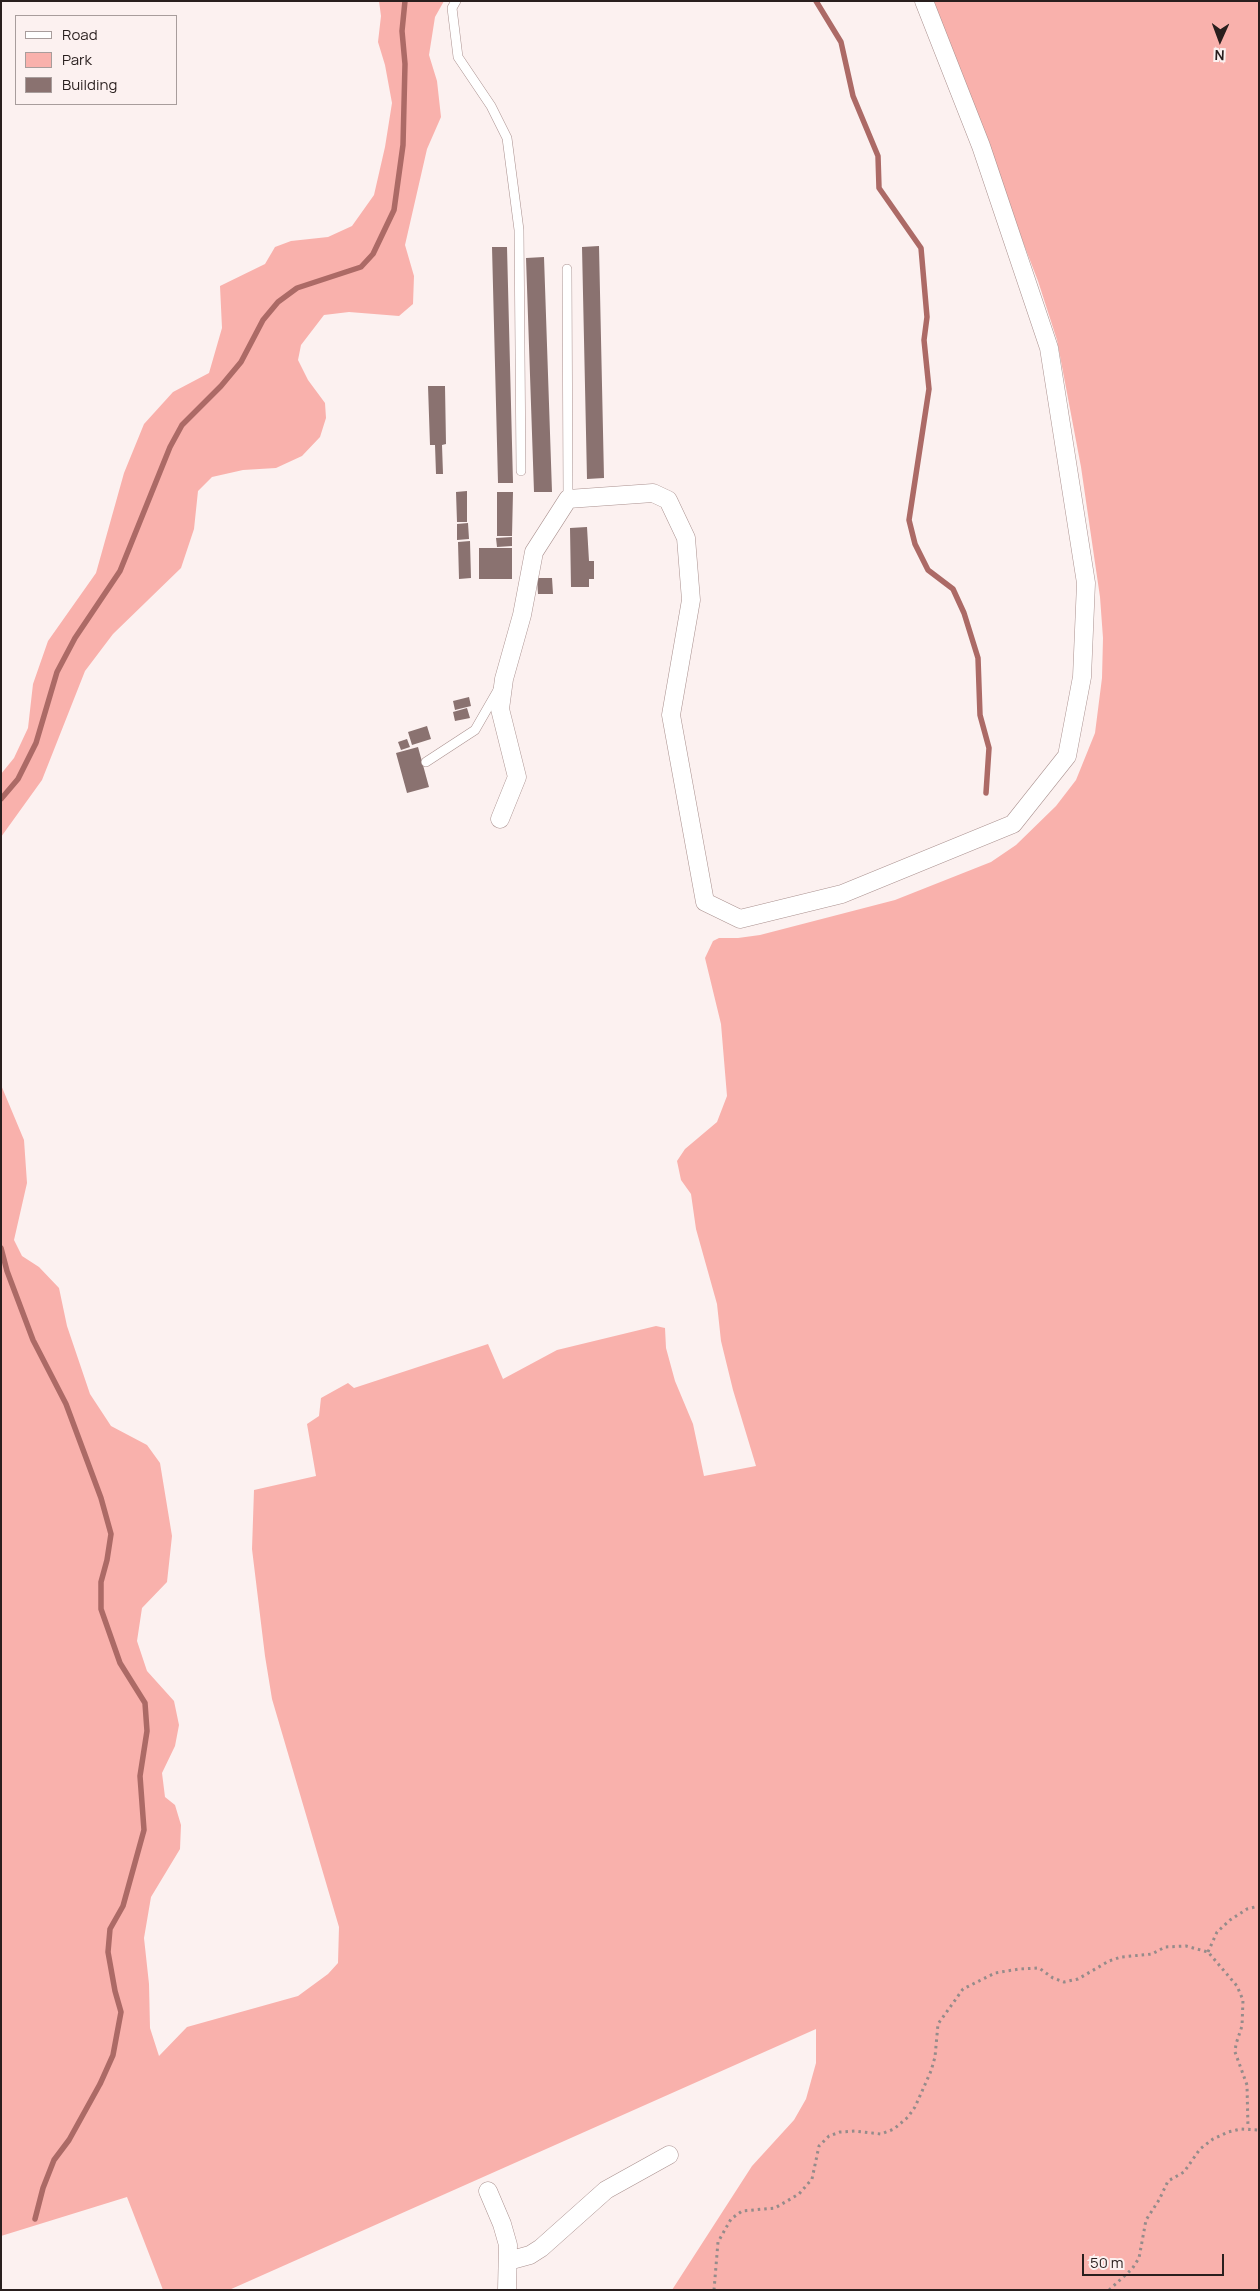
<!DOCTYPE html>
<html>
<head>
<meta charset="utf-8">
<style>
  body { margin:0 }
  #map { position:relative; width:1260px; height:2291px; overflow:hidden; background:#fcf1f0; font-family:Manrope,sans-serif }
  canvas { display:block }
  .frame { position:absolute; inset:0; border:2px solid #291f1e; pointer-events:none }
  .legend { position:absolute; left:15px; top:15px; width:162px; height:90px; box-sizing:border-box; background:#fcf1f0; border:1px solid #a89d9c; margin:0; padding:6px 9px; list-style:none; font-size:15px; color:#291f1e }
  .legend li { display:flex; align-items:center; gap:10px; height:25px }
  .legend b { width:25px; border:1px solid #a89d9c }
  .north { position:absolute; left:1195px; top:15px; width:50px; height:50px; -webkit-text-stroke:4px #fcf1f0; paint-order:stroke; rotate:182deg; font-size:14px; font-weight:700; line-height:20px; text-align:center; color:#291f1e }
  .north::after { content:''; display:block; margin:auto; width:18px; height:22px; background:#291f1e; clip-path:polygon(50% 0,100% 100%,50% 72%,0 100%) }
  .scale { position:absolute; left:1082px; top:2254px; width:142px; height:22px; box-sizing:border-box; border:2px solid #291f1e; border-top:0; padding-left:6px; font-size:15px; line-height:18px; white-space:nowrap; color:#291f1e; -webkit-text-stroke:4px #fcf1f0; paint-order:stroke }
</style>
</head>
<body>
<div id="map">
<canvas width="1260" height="2291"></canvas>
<div class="frame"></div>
<ul class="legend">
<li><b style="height:6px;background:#fff"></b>Road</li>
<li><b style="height:14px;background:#f9b1ac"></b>Park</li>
<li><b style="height:14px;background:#8a7270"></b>Building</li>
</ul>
<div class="north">N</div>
<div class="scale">50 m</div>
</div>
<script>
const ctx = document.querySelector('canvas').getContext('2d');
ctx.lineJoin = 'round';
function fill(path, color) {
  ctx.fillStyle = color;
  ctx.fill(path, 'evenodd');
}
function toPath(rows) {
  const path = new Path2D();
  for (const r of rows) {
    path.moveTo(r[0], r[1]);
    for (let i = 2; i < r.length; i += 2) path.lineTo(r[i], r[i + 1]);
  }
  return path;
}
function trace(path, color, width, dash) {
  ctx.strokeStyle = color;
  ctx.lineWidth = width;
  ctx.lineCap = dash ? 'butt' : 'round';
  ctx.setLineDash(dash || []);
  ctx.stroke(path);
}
fill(toPath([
  [379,1,444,1,435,17,429,55,437,81,441,117,427,149,405,245,414,276,413,304,399,316,349,312,324,315,301,345,298,360,308,380,325,403,326,418,320,437,302,456,276,468,243,470,212,477,198,491,194,529,181,568,113,634,85,671,42,780,1,837,1,774,14,758,28,728,33,684,48,641,96,573,124,473,144,424,173,392,209,373,222,328,220,286,265,264,275,247,291,241,328,237,352,226,374,195,385,147,392,103,385,65,378,42,381,16],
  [930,1,1259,1,1259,2290,672,2290,752,2166,794,2120,806,2099,816,2063,816,2029,229,2290,163,2290,127,2197,1,2236,1,1085,24,1140,27,1183,14,1240,22,1256,39,1267,59,1288,67,1326,90,1394,111,1426,147,1445,160,1463,172,1536,167,1582,142,1608,137,1641,147,1671,174,1701,179,1725,175,1746,162,1773,165,1797,175,1805,181,1825,180,1849,151,1897,144,1938,149,1984,150,2028,159,2056,187,2027,298,1996,328,1974,338,1963,339,1927,272,1699,265,1656,252,1549,254,1490,316,1476,307,1424,319,1416,321,1398,348,1383,354,1388,488,1344,503,1379,557,1350,656,1326,665,1328,666,1348,675,1381,693,1424,704,1476,756,1466,733,1390,721,1341,717,1304,696,1229,691,1194,681,1180,677,1161,685,1149,717,1122,727,1096,721,1024,705,958,713,941,719,938,738,938,760,935,895,900,991,862,1016,845,1056,806,1076,780,1095,733,1102,678,1103,638,1100,597,1081,467,1057,340,1038,281]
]), '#f9b1ac');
trace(toPath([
  [816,1,841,42,853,96,878,156,879,188,921,248,927,317,924,340,929,389,909,520,915,544,928,570,953,589,964,613,978,658,980,715,989,748,986,793],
  [1,799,18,779,36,743,57,672,75,638,120,571,170,447,182,425,221,386,241,362,263,320,278,302,297,288,361,267,373,254,394,210,403,145,405,64,402,31,405,1],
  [1,1248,7,1271,33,1340,66,1404,101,1498,111,1534,107,1560,101,1582,101,1609,120,1663,145,1703,147,1731,140,1776,144,1830,123,1906,110,1929,108,1952,115,1991,121,2012,113,2055,100,2084,69,2140,54,2160,43,2188,35,2219]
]), '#ac6a66', 5.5);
fill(toPath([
  [599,246,604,478,587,479,582,247],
  [492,247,507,247,513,483,498,483],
  [544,257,552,492,534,492,526,258],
  [428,386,445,386,446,444,442,445,443,474,436,474,435,445,430,445],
  [467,491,467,522,457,522,456,492],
  [497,492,513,492,512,536,497,536],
  [468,523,469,539,457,540,457,524],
  [587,527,589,561,594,561,594,579,589,579,589,587,571,587,570,528],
  [512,537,512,546,497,547,496,538],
  [470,541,471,578,459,579,458,542],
  [479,548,512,548,512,579,479,579],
  [537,578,552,578,553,594,538,594],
  [469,697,471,706,455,710,453,701],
  [467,708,470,718,455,721,453,712],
  [427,726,431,739,412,745,408,732],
  [407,739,410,747,401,750,398,742],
  [418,747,429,787,407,793,396,753]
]), '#8a7270');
const service = toPath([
  [456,1,452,8,458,57,491,106,507,138,519,230,521,471],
  [567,269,568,499],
  [426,762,475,730,498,690]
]);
const minor = toPath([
  [500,819,517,777,500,709,504,679,522,615,534,552,568,499,653,493,668,500,686,538,691,600,671,715,705,902,740,919,842,894,1013,824,1067,756,1082,677,1086,583,1049,348,981,146,924,1],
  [488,2191,502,2224,508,2245,507,2290],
  [508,2261,530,2255,541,2248,606,2190,669,2155]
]);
trace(service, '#aa918f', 10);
trace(minor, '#aa918f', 19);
trace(toPath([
  [1208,1952,1217,1932,1230,1920,1247,1909,1259,1906],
  [714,2290,718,2242,731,2219,742,2211,775,2208,799,2194,812,2179,819,2146,829,2136,840,2132,855,2131,881,2134,894,2129,908,2117,915,2107,931,2071,935,2057,938,2024,963,1989,995,1973,1019,1969,1039,1968,1053,1978,1064,1982,1078,1979,1109,1961,1121,1957,1152,1954,1165,1947,1186,1946,1208,1952,1237,1986,1243,2000,1242,2026,1236,2044,1235,2052,1247,2085,1248,2128],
  [1109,2290,1132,2269,1139,2258,1146,2220,1159,2200,1168,2181,1184,2172,1200,2149,1213,2139,1228,2132,1241,2129,1259,2130]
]), '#958b8a', 3, [2.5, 4]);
trace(service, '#fff', 9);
trace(minor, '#fff', 18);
</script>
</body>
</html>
